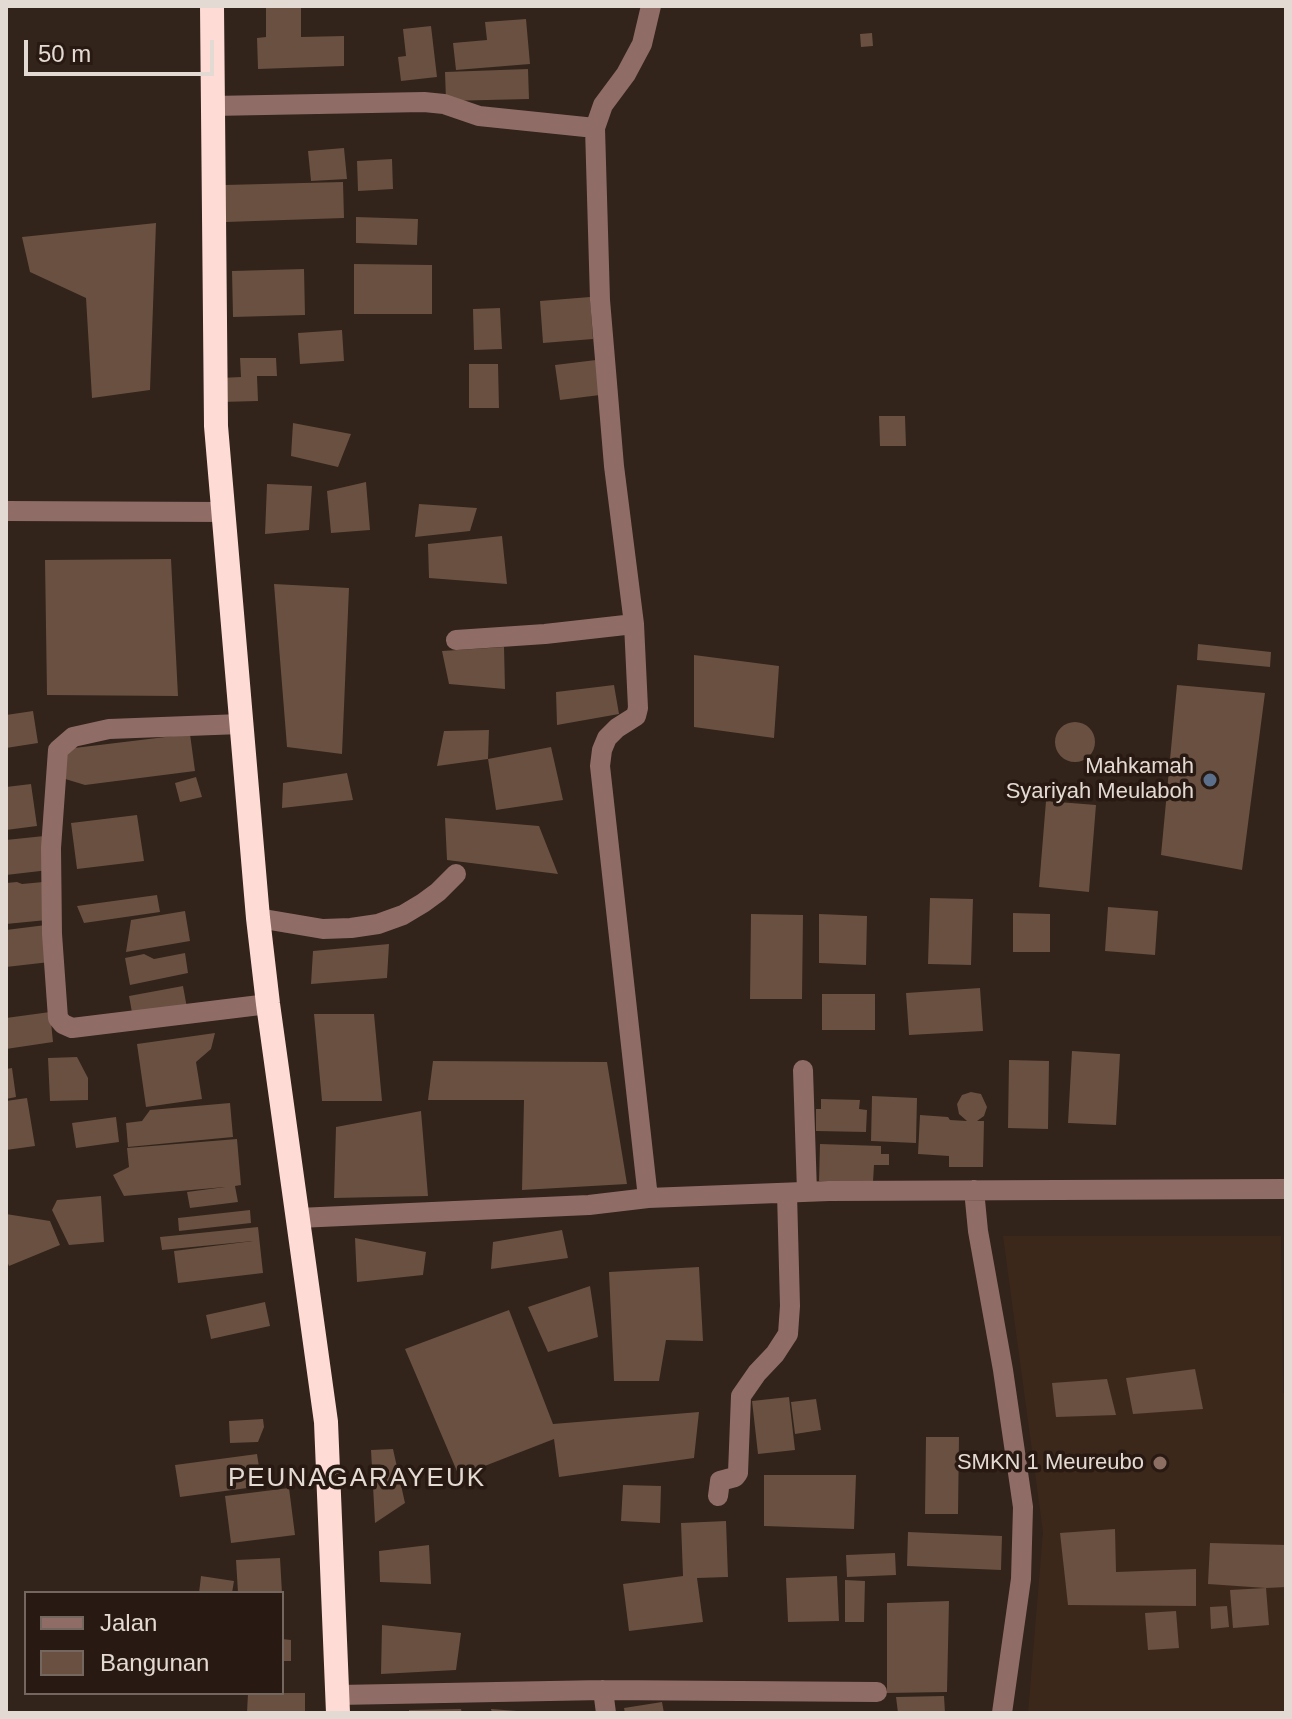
<!DOCTYPE html>
<html>
<head>
<meta charset="utf-8">
<style>
  body { margin:0 }
  #map { position:relative; width:1292px; height:1719px; overflow:hidden; background:#32231b; font-family:Arial,sans-serif }
  canvas { display:block }
  .frame { position:absolute; inset:0; border:8px solid #e4dad4; pointer-events:none }
  .legend { position:absolute; left:24px; top:1591px; width:260px; height:104px; box-sizing:border-box; background:#281a12; border:2px solid #736760; margin:0; padding:10px 14px; list-style:none; font-size:24px; color:#e4dad4 }
  .legend li { display:flex; align-items:center; gap:16px; height:40px }
  .legend b { width:40px; border:2px solid #736760 }
  .scale { position:absolute; left:24px; top:40px; width:190px; height:36px; box-sizing:border-box; border:4px solid #e4dad4; border-top:0; padding-left:10px; font-size:24px; line-height:28px; white-space:nowrap; color:#e4dad4; -webkit-text-stroke:6px #281a12; paint-order:stroke }
</style>
</head>
<body>
<div id="map">
<canvas width="1292" height="1719"></canvas>
<div class="frame"></div>
<ul class="legend">
<li><b style="height:10px;background:#8f6c66"></b>Jalan</li>
<li><b style="height:22px;background:#695041"></b>Bangunan</li>
</ul>
<div class="scale">50 m</div>
</div>
<script>
const ctx = document.querySelector('canvas').getContext('2d');
ctx.lineJoin = 'round';
function fill(path, color) {
  ctx.fillStyle = color;
  ctx.fill(path, 'evenodd');
}
function toPath(rows) {
  const path = new Path2D();
  for (const r of rows) {
    if (r.length === 3) {
      path.moveTo(r[0] + r[2], r[1]);
      path.arc(r[0], r[1], r[2], 0, 2 * Math.PI);
      continue;
    }
    path.moveTo(r[0], r[1]);
    for (let i = 2; i < r.length; i += 2) path.lineTo(r[i], r[i + 1]);
  }
  return path;
}
function trace(path, color, width, dash) {
  ctx.strokeStyle = color;
  ctx.lineWidth = width;
  ctx.lineCap = dash ? 'butt' : 'round';
  ctx.setLineDash(dash || []);
  ctx.stroke(path);
}
function drawText(font, color, halo, rows, align = 'center') {
  ctx.font = font + ' Arial,sans-serif';
  ctx.lineWidth = 7;
  ctx.setLineDash([]);
  ctx.textBaseline = 'middle';
  ctx.strokeStyle = halo;
  ctx.fillStyle = color;
  for (const [text, x, y, turn = 0] of rows) {
    ctx.save();
    ctx.translate(x, y);
    ctx.rotate((+turn || 0) * Math.PI / 180);
    ctx.textAlign = isNaN(turn) ? turn : align;
    if (halo) ctx.strokeText(text, 0, 0);
    ctx.fillText(text, 0, 0);
    ctx.restore();
  }
}
fill(toPath([
  [1003,1236,1281,1236,1283,1393,1286,1393,1286,1713,1028,1713,1043,1532]
]), '#3c281b');
fill(toPath([
  [266,6,301,8,301,37,344,36,344,66,258,69,257,38,266,37],
  [526,19,530,64,456,70,453,43,487,40,485,22],
  [431,26,437,77,401,81,398,57,406,56,403,29],
  [872,33,873,46,861,47,860,34],
  [528,69,529,99,446,101,445,72],
  [344,148,347,179,311,181,308,151],
  [392,159,393,189,358,191,357,161],
  [343,182,344,218,226,222,224,185],
  [356,217,418,219,417,245,356,243],
  [156,223,150,390,92,398,86,298,30,272,22,237],
  [354,264,432,265,432,314,354,314],
  [304,269,305,315,233,317,232,271],
  [590,297,593,339,543,343,540,301],
  [500,308,502,349,474,350,473,309],
  [342,330,344,361,300,364,298,333],
  [240,358,276,358,277,376,257,376,258,401,221,402,220,378,241,377],
  [596,360,600,395,560,400,555,365],
  [469,364,498,364,499,408,469,408],
  [879,416,905,416,906,446,880,446],
  [293,423,351,434,338,467,291,456],
  [366,482,370,530,331,533,327,491],
  [267,484,312,486,309,530,265,534],
  [419,504,477,508,470,531,415,537],
  [502,536,507,584,429,578,428,544],
  [171,559,178,696,47,695,45,560],
  [274,584,349,588,342,754,287,747],
  [1198,644,1271,652,1270,667,1197,660],
  [504,647,505,689,449,684,442,651],
  [694,655,779,666,774,738,694,727],
  [614,685,619,714,557,725,556,692],
  [1177,685,1265,693,1242,870,1161,855],
  [33,711,38,743,6,748,6,715],
  [1075,742,20],
  [489,730,488,759,437,766,444,731],
  [190,734,195,771,85,785,62,778,58,750],
  [551,747,563,800,496,810,488,759],
  [347,773,353,800,282,808,283,783],
  [196,777,202,797,180,802,175,783],
  [31,784,37,826,6,830,6,787],
  [1046,801,1096,805,1089,892,1039,887],
  [137,815,144,861,77,869,71,823],
  [445,818,539,826,558,874,447,860],
  [44,836,49,870,6,875,6,840],
  [17,882,22,884,43,882,47,920,6,924,6,883],
  [157,895,160,912,84,923,77,906],
  [930,898,973,899,971,965,928,964],
  [1108,907,1158,911,1155,955,1105,951],
  [185,911,190,941,126,952,131,920],
  [1013,913,1050,914,1050,952,1013,952],
  [751,914,803,915,802,999,750,999],
  [819,914,867,916,866,965,819,963],
  [46,925,50,962,6,967,6,930],
  [389,944,387,978,311,984,313,951],
  [185,953,188,973,130,985,125,958,144,954,154,959],
  [183,986,187,1008,133,1018,129,996],
  [980,988,983,1031,909,1035,906,993],
  [822,994,875,994,875,1030,822,1030],
  [50,1012,53,1042,6,1049,6,1018],
  [314,1014,374,1014,382,1101,322,1101],
  [215,1033,211,1049,196,1062,202,1099,146,1107,137,1044],
  [1072,1051,1120,1054,1116,1125,1068,1123],
  [77,1057,88,1078,88,1100,50,1101,48,1058],
  [1009,1060,1049,1061,1048,1129,1008,1128],
  [433,1061,607,1062,627,1184,522,1190,524,1100,428,1100],
  [12,1068,16,1097,6,1099,6,1069],
  [971,1092,981,1094,987,1107,984,1116,977,1121,984,1121,983,1167,949,1167,949,1156,918,1154,920,1115,948,1117,950,1120,967,1121,959,1114,957,1104,962,1095],
  [872,1096,917,1098,916,1143,871,1141],
  [27,1098,35,1146,6,1150,6,1101],
  [821,1099,860,1100,859,1109,867,1110,866,1132,816,1131,816,1109,821,1109],
  [230,1103,233,1137,128,1147,126,1123,142,1121,150,1110],
  [421,1111,428,1196,334,1198,336,1127],
  [116,1117,119,1142,76,1148,72,1123],
  [237,1139,241,1185,235,1186,238,1202,190,1208,187,1192,225,1187,124,1196,113,1175,129,1167,127,1148],
  [820,1144,881,1146,881,1154,889,1154,889,1165,874,1165,873,1182,819,1181],
  [101,1196,104,1242,69,1245,52,1210,57,1200],
  [250,1210,251,1223,179,1231,178,1218],
  [6,1214,50,1221,60,1245,9,1266,6,1259],
  [258,1227,263,1273,178,1283,174,1251,253,1241,162,1250,160,1237],
  [562,1230,568,1258,491,1269,493,1242],
  [355,1238,426,1252,423,1275,357,1282],
  [699,1267,703,1341,666,1340,659,1381,614,1381,609,1272],
  [590,1286,598,1337,548,1352,528,1307],
  [265,1302,270,1326,211,1339,206,1315],
  [509,1310,553,1424,699,1412,694,1458,559,1477,554,1439,459,1476,405,1349],
  [1195,1369,1203,1409,1133,1414,1126,1378],
  [1107,1379,1116,1415,1056,1417,1052,1383],
  [789,1397,795,1450,758,1454,752,1401],
  [816,1399,821,1430,795,1434,791,1402],
  [263,1419,264,1427,258,1442,230,1443,229,1421],
  [926,1437,959,1437,958,1514,925,1514],
  [393,1449,405,1503,375,1523,371,1450],
  [257,1454,262,1486,180,1497,175,1465],
  [764,1475,856,1475,854,1529,764,1526],
  [623,1485,661,1486,660,1523,621,1521],
  [289,1488,295,1535,231,1543,225,1496],
  [726,1521,728,1577,697,1578,703,1622,629,1631,623,1584,683,1576,681,1523],
  [1115,1529,1116,1572,1196,1569,1196,1606,1068,1605,1060,1533],
  [908,1532,1002,1536,1001,1570,907,1566],
  [1210,1543,1286,1545,1286,1587,1266,1588,1269,1625,1233,1628,1230,1590,1266,1588,1208,1584],
  [429,1545,431,1584,380,1582,379,1551],
  [895,1553,896,1575,847,1577,846,1555],
  [280,1558,282,1593,238,1593,236,1560],
  [201,1576,234,1581,232,1593,199,1593],
  [837,1576,839,1621,788,1622,786,1578],
  [845,1580,865,1581,864,1622,845,1622],
  [949,1601,947,1692,887,1693,887,1603],
  [1227,1606,1229,1627,1211,1629,1210,1607],
  [1176,1611,1179,1648,1148,1650,1145,1613],
  [382,1625,461,1633,456,1670,381,1674],
  [282,1639,291,1640,291,1661,282,1661],
  [248,1693,305,1693,305,1713,247,1713],
  [944,1696,945,1713,898,1713,896,1697],
  [662,1702,664,1713,625,1713,624,1708],
  [461,1709,462,1713,409,1713,409,1710],
  [491,1709,517,1711,517,1713,492,1713]
]), '#695041');
trace(toPath([
  [212,106,424,102,444,104,479,116,595,128],
  [6,511,223,512],
  [456,640,545,634,634,624],
  [241,724,109,729,73,737,58,750,51,848,52,934,58,1018,63,1024,72,1028,268,1004],
  [258,918,323,929,351,928,378,924,403,915,423,903,438,892,456,874],
  [803,1070,807,1192],
  [974,1190,978,1231,1003,1370,1023,1507,1021,1579,1002,1713],
  [648,1198,600,766,602,750,607,738,617,728,636,716,638,708,634,624,614,466,600,300,595,128,603,105,626,74,642,44,651,6],
  [298,1218,589,1205,648,1198,829,1191,1286,1189],
  [718,1496,720,1481,735,1477,738,1473,741,1396,757,1373,775,1354,788,1334,790,1306,787,1193],
  [603,1690,606,1713],
  [338,1695,603,1690,877,1692]
]), '#8f6c66', 20);
trace(toPath([
  [212,6,216,426,258,918,268,1004,326,1422,338,1713]
]), '#fedbd5', 24);
for (const [x, y, r, color] of [
  [1210,780,8,"#5c6f8a"],
  [1160,1463,8,"#8d6e63"]
]) {
  const dot = new Path2D();
  dot.arc(x, y, r, 0, 2 * Math.PI);
  ctx.fillStyle = color;
  ctx.fill(dot);
  trace(dot, '#281a12', 3);
}
drawText('22px', '#e4dad4', '#281a12', [
  ["Mahkamah",1194,767],
  ["Syariyah Meulaboh",1194,792],
  ["SMKN 1 Meureubo",1144,1463]
], 'right');
ctx.letterSpacing = '2px';
drawText('26px', '#e4dad4', '#281a12', [
  ["PEUNAGARAYEUK",357,1479]
]);
ctx.letterSpacing = '0px';
</script>
</body>
</html>
